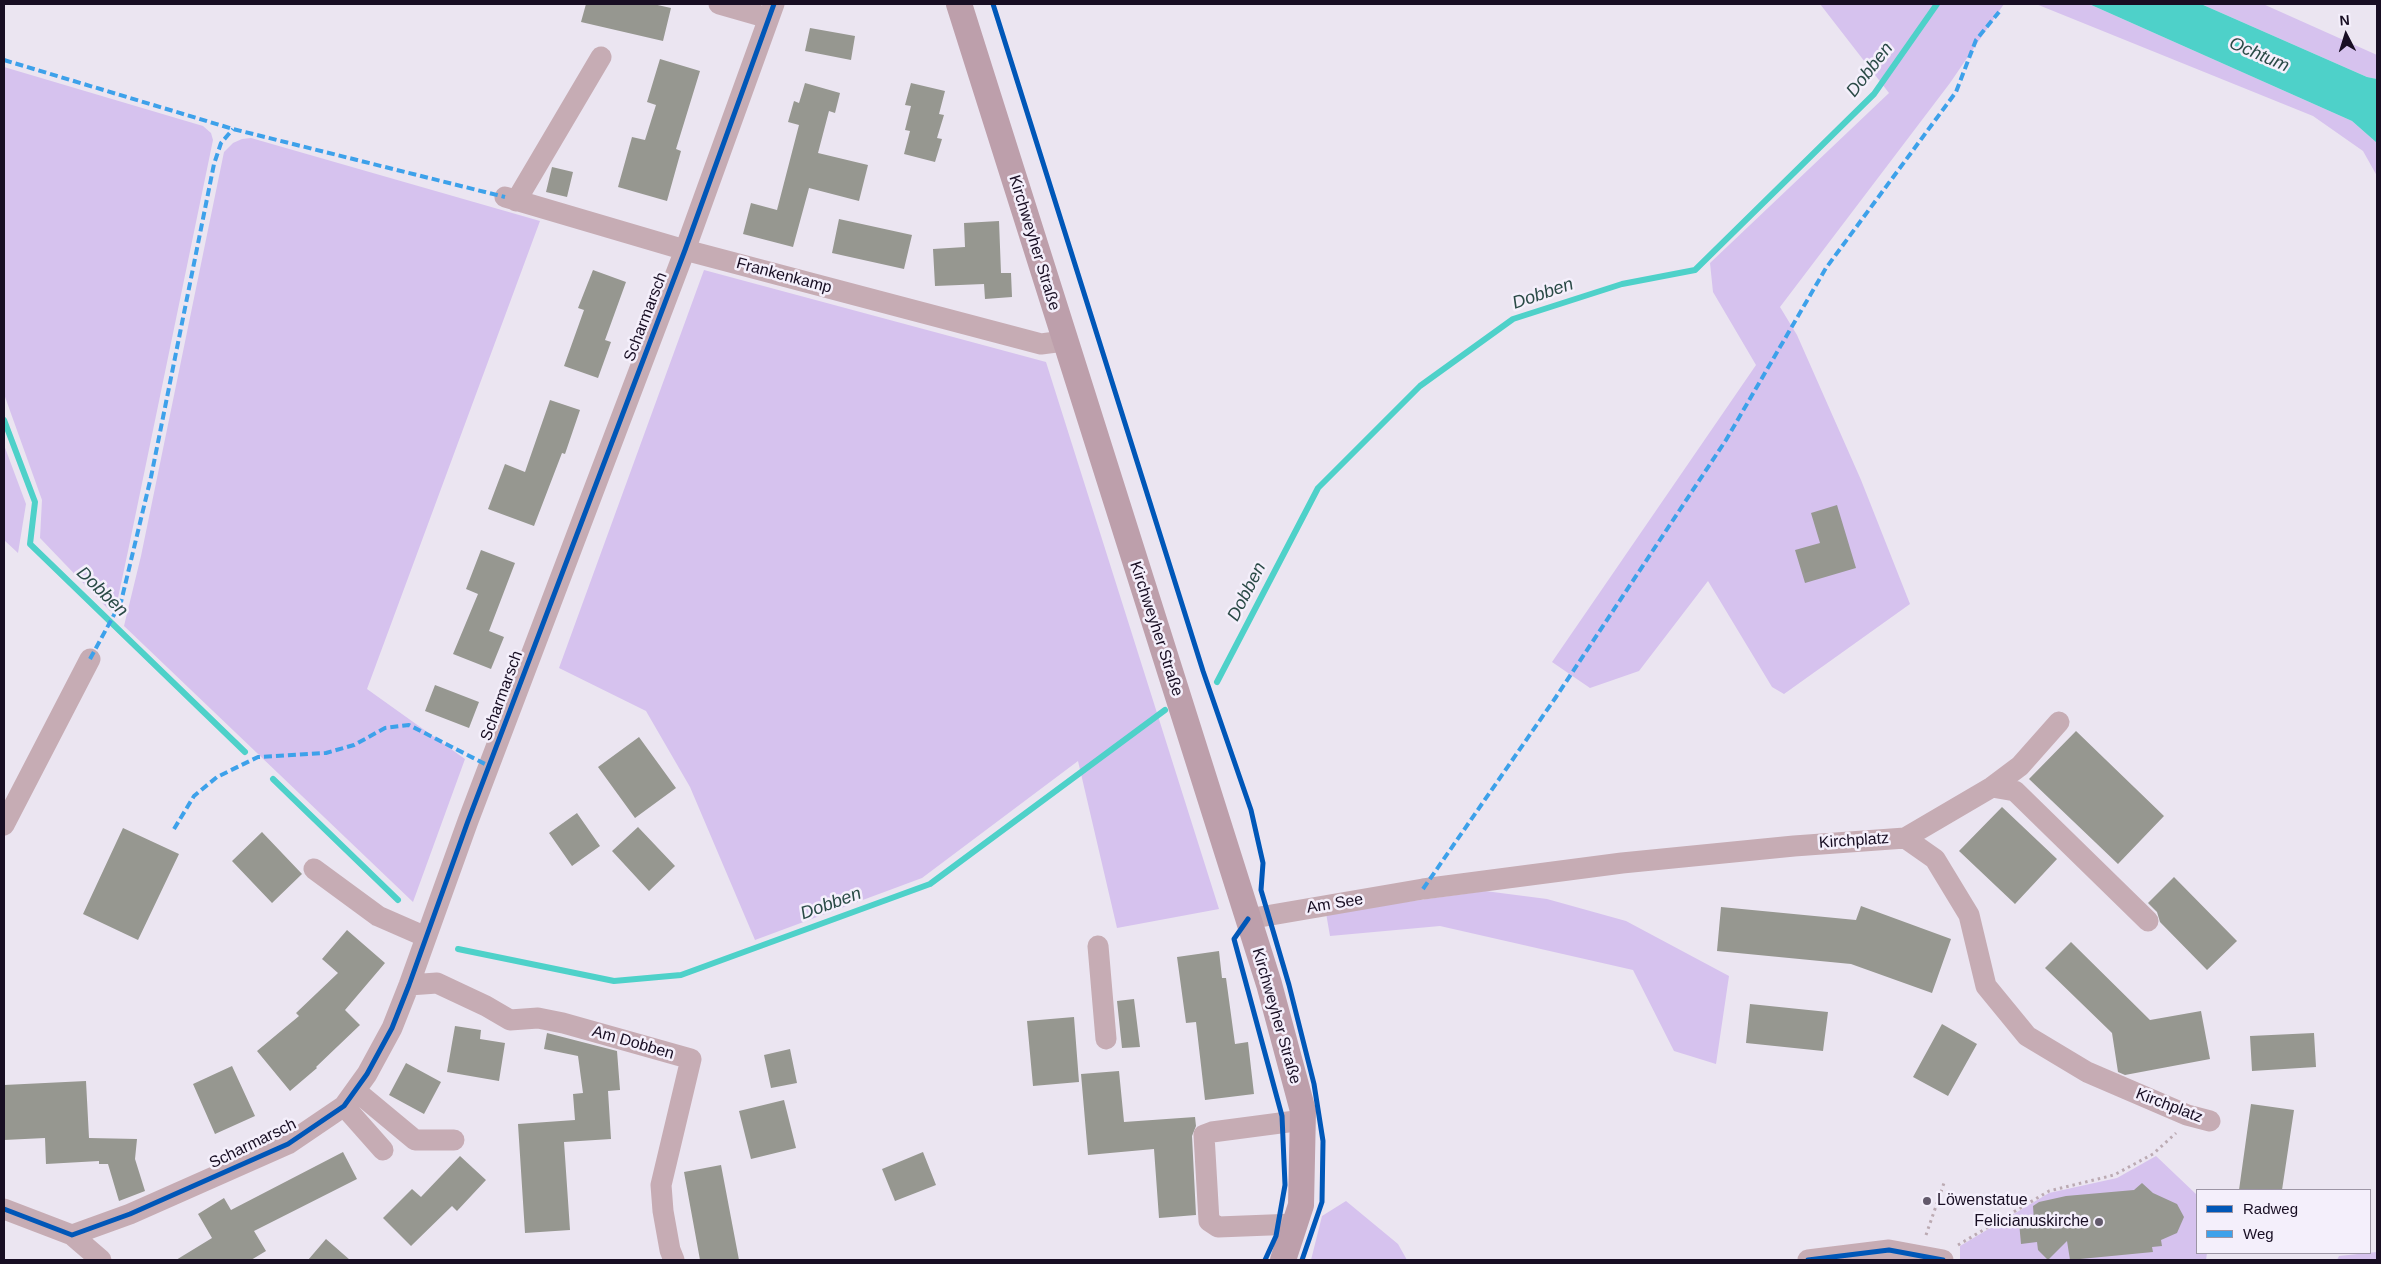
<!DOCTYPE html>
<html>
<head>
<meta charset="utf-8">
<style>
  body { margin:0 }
  #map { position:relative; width:2381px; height:1264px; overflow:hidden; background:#ebe5f1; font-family:Helvetica,sans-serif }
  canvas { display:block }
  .frame { position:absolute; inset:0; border:5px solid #180e23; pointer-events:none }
  .legend { position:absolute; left:2196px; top:1189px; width:175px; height:65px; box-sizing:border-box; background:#f4effb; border:1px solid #9c95a5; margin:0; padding:6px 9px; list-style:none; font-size:15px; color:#180e23 }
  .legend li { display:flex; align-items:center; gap:10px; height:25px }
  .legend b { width:25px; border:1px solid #9c95a5 }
  .north { position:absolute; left:2321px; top:10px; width:50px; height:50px; -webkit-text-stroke:4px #f4effb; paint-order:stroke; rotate:355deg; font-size:14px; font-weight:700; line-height:20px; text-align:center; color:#180e23 }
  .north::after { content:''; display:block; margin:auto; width:18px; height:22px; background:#180e23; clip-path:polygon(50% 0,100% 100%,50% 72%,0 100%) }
</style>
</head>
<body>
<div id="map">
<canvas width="2381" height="1264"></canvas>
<div class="frame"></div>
<ul class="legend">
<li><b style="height:6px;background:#0057b8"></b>Radweg</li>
<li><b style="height:6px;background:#3da1ea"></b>Weg</li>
</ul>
<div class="north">N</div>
</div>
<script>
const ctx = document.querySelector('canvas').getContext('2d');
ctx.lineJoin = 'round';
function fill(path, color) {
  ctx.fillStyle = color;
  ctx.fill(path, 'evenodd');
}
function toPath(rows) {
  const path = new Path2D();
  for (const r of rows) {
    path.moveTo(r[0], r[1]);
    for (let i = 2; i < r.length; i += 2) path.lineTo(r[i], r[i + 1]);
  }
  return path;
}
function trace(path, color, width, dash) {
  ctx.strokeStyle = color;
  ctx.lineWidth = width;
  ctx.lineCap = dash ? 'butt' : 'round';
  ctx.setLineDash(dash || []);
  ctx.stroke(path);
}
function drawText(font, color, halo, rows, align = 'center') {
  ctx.font = font + ' Helvetica,sans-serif';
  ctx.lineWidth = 5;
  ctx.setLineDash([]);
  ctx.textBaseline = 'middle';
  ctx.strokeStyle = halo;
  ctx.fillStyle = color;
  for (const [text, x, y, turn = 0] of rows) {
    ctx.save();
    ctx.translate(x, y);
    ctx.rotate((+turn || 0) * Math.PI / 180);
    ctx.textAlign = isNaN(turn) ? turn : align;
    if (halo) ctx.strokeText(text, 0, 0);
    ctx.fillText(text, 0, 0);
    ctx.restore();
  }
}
fill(toPath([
  [1820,4,2004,4,1950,83,1780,307,1797,335,1861,480,1910,604,1784,694,1772,687,1708,581,1639,671,1590,688,1552,662,1756,365,1713,292,1710,263,1889,93],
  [2036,4,2089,4,2352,121,2377,143,2377,176,2363,151,2313,116],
  [2201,4,2263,4,2377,55,2377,79,2367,77],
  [4,67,203,126,211,133,213,140,128,551,118,598,110,611,40,538,42,500,4,394],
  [251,138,540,221,367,689,465,759,413,902,124,626,141,556,224,152,233,143,242,139],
  [704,270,1046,362,1219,909,1117,928,1078,761,922,878,755,940,690,787,646,711,559,668],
  [4,445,26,504,18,553,4,540],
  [1485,891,1547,899,1626,921,1729,976,1716,1064,1674,1051,1633,970,1440,926,1330,936,1326,913],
  [2156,1156,2197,1195,2197,1253,2207,1253,2206,1260,1960,1260,1960,1246,2049,1193,2117,1178],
  [1346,1201,1398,1244,1407,1260,1311,1260,1322,1216],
  [2377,1252,2377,1260,2337,1260,2339,1256]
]), '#d6c2ee');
fill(toPath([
  [2089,4,2201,4,2367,77,2377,79,2377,143,2352,121]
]), '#4ed1c9');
trace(toPath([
  [4,420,35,502,30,544,245,752],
  [1217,682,1318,488,1420,386,1513,319,1622,284,1695,270,1874,94,1937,4],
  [273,779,398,900],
  [458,949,614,981,681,975,930,884,1165,710]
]), '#4ed1c9', 6);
fill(toPath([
  [586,4,653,4,671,8,663,41,581,22],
  [810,28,855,36,851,60,805,51],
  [660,59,700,71,676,149,681,151,667,201,618,187,632,137,645,140,656,105,647,102],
  [805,83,840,93,835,113,829,111,818,153,868,165,859,201,809,188,793,247,743,234,751,203,777,210,799,125,788,122,794,101,799,103],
  [911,83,945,91,939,114,944,115,937,138,942,139,935,162,904,154,910,131,905,130,911,106,905,105],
  [552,167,573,172,567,197,546,192],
  [839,219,912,235,904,269,832,253],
  [999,221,1001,273,1011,273,1012,297,985,299,984,284,935,286,933,249,965,247,964,223],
  [593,270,626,282,605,340,611,342,598,378,564,366,584,310,578,308],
  [550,400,580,410,565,454,562,453,534,526,488,509,505,464,525,472],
  [1837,505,1856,568,1805,583,1795,550,1820,543,1811,513],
  [481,550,515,563,489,631,504,637,491,669,453,654,478,594,466,589],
  [435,685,479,702,469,728,425,711],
  [2076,731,2164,816,2118,864,2029,779],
  [639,737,676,788,635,818,598,767],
  [2002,807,2057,859,2015,904,1959,851],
  [577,813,600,846,572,866,549,833],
  [638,827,675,866,649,891,612,851],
  [123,828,179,854,138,940,83,914],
  [262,832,302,874,272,903,232,861],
  [2174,877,2237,941,2207,970,2160,922,2157,912,2148,903],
  [1861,906,1951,939,1932,993,1851,964,1717,951,1721,907,1856,920],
  [347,930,385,963,345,1010,360,1025,316,1067,317,1068,290,1091,257,1051,299,1016,296,1013,338,973,322,959],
  [2071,942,2150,1020,2201,1011,2210,1059,2125,1075,2118,1072,2112,1033,2045,968],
  [1219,951,1222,978,1226,978,1235,1044,1248,1042,1254,1094,1205,1100,1196,1022,1186,1023,1177,957],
  [1134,999,1140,1047,1122,1048,1117,1001],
  [1750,1004,1828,1012,1823,1051,1746,1043],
  [1074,1017,1079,1082,1033,1086,1027,1021],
  [1942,1024,1977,1044,1948,1096,1913,1077],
  [455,1026,481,1030,480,1039,505,1043,499,1081,447,1072],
  [547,1033,617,1051,620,1090,608,1091,611,1139,564,1142,570,1230,525,1233,518,1124,575,1120,573,1094,583,1093,578,1056,544,1049],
  [2314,1033,2316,1067,2252,1071,2250,1036],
  [790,1049,797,1083,771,1088,764,1055],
  [406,1063,441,1082,424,1114,389,1095],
  [232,1066,255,1116,215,1134,193,1084],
  [1119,1071,1124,1122,1195,1117,1196,1126,1192,1136,1196,1215,1159,1218,1154,1149,1088,1155,1081,1074],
  [86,1081,89,1138,137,1139,135,1159,145,1191,119,1201,108,1164,99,1164,99,1161,46,1164,45,1138,4,1140,4,1085],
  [784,1100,796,1148,751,1159,739,1111],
  [2251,1104,2294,1110,2282,1190,2239,1190],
  [343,1152,357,1179,254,1231,266,1251,251,1260,176,1260,212,1238,198,1214,224,1198,231,1210],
  [923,1152,936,1185,895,1201,882,1169],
  [460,1156,486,1180,457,1211,452,1206,411,1246,383,1218,412,1189,421,1197],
  [721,1165,739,1260,700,1260,684,1172],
  [2142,1183,2153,1193,2177,1204,2184,1217,2177,1233,2161,1240,2162,1246,2152,1247,2153,1252,2070,1260,2067,1241,2048,1260,2038,1250,2037,1242,2021,1244,2019,1222,2034,1221,2033,1206,2039,1202,2066,1196,2134,1190],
  [326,1239,350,1260,308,1260]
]), '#969790');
trace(toPath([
  [1926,1235,1944,1183],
  [1958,1245,2049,1191,2114,1175,2153,1154,2176,1133]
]), '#bbaab2', 3, [2.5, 4]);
trace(toPath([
  [719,4,768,18],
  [505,197,685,250,1041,344,1064,341],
  [516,201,601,57],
  [1992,787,2015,791,2148,921],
  [4,825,90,659],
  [1905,838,1992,787,2020,766,2059,722],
  [314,869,378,916,426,937],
  [1248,919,1423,889,1622,863,1794,846,1905,838,1935,859,1969,915,1986,986,2027,1036,2087,1072,2187,1115,2210,1121],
  [1098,946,1106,1039],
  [409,985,437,983,486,1006,510,1020,538,1018,563,1023,691,1059,661,1185,663,1211,670,1250,674,1260],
  [356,1091,415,1140,454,1140],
  [344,1106,383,1150],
  [4,1209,72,1235,101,1260],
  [1295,1224,1218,1227,1209,1221,1204,1135,1212,1132,1303,1120],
  [72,1235,130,1214,288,1144,344,1106,367,1074,392,1028,409,985,468,821,685,250,774,4],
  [1808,1260,1889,1250,1943,1260]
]), '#c6acb4', 21);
trace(toPath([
  [959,4,1269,984,1303,1111,1301,1205,1283,1260]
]), '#bd9fab', 26);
trace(toPath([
  [4,60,233,129,505,197],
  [90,659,121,602,151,477,214,164,221,143,233,129],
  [174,829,194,796,217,777,258,757,326,753,354,745,385,728,409,725,489,766],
  [1423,889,1556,697,1726,440,1826,268,1956,92,1976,40,1999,12]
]), '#3da1ea', 4, [8, 4]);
trace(toPath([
  [993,4,1203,671,1251,810,1263,863,1261,890,1289,985,1314,1084,1323,1141,1322,1202,1302,1260],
  [1248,919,1234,939,1282,1116,1285,1185,1276,1236,1265,1260],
  [4,1209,72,1235,130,1214,288,1144,344,1106,367,1074,392,1028,409,985,468,821,685,250,774,4],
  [1808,1260,1889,1250,1943,1260]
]), '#0057b8', 5);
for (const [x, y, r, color] of [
  [1927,1201,5,"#62596b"],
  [2099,1222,5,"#62596b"]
]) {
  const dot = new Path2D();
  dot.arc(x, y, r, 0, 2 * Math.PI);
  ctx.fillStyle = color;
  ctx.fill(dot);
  trace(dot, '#f4effb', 2);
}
drawText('16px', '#180e23', '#f4effb', [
  ["Kirchweyher Straße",1034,243,73],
  ["Frankenkamp",784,276,15],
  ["Scharmarsch",646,317,-69],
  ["Kirchweyher Straße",1156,629,72],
  ["Scharmarsch",502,696,-70],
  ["Kirchplatz",1854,841,-4],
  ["Am See",1335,904,-9],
  ["Kirchweyher Straße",1276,1016,74],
  ["Am Dobben",633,1043,16],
  ["Kirchplatz",2169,1106,21],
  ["Scharmarsch",253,1144,-26]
]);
drawText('16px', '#180e23', '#f4effb', [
  ["Löwenstatue",1937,1201],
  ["Felicianuskirche",2089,1222,"right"]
], 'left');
drawText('italic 18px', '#2a4a46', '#f4effb', [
  ["Ochtum",2259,55,23],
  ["Dobben",1870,70,-52],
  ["Dobben",1543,294,-19],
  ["Dobben",102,592,44],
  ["Dobben",1247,592,-63],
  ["Dobben",831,904,-20]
]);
</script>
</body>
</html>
